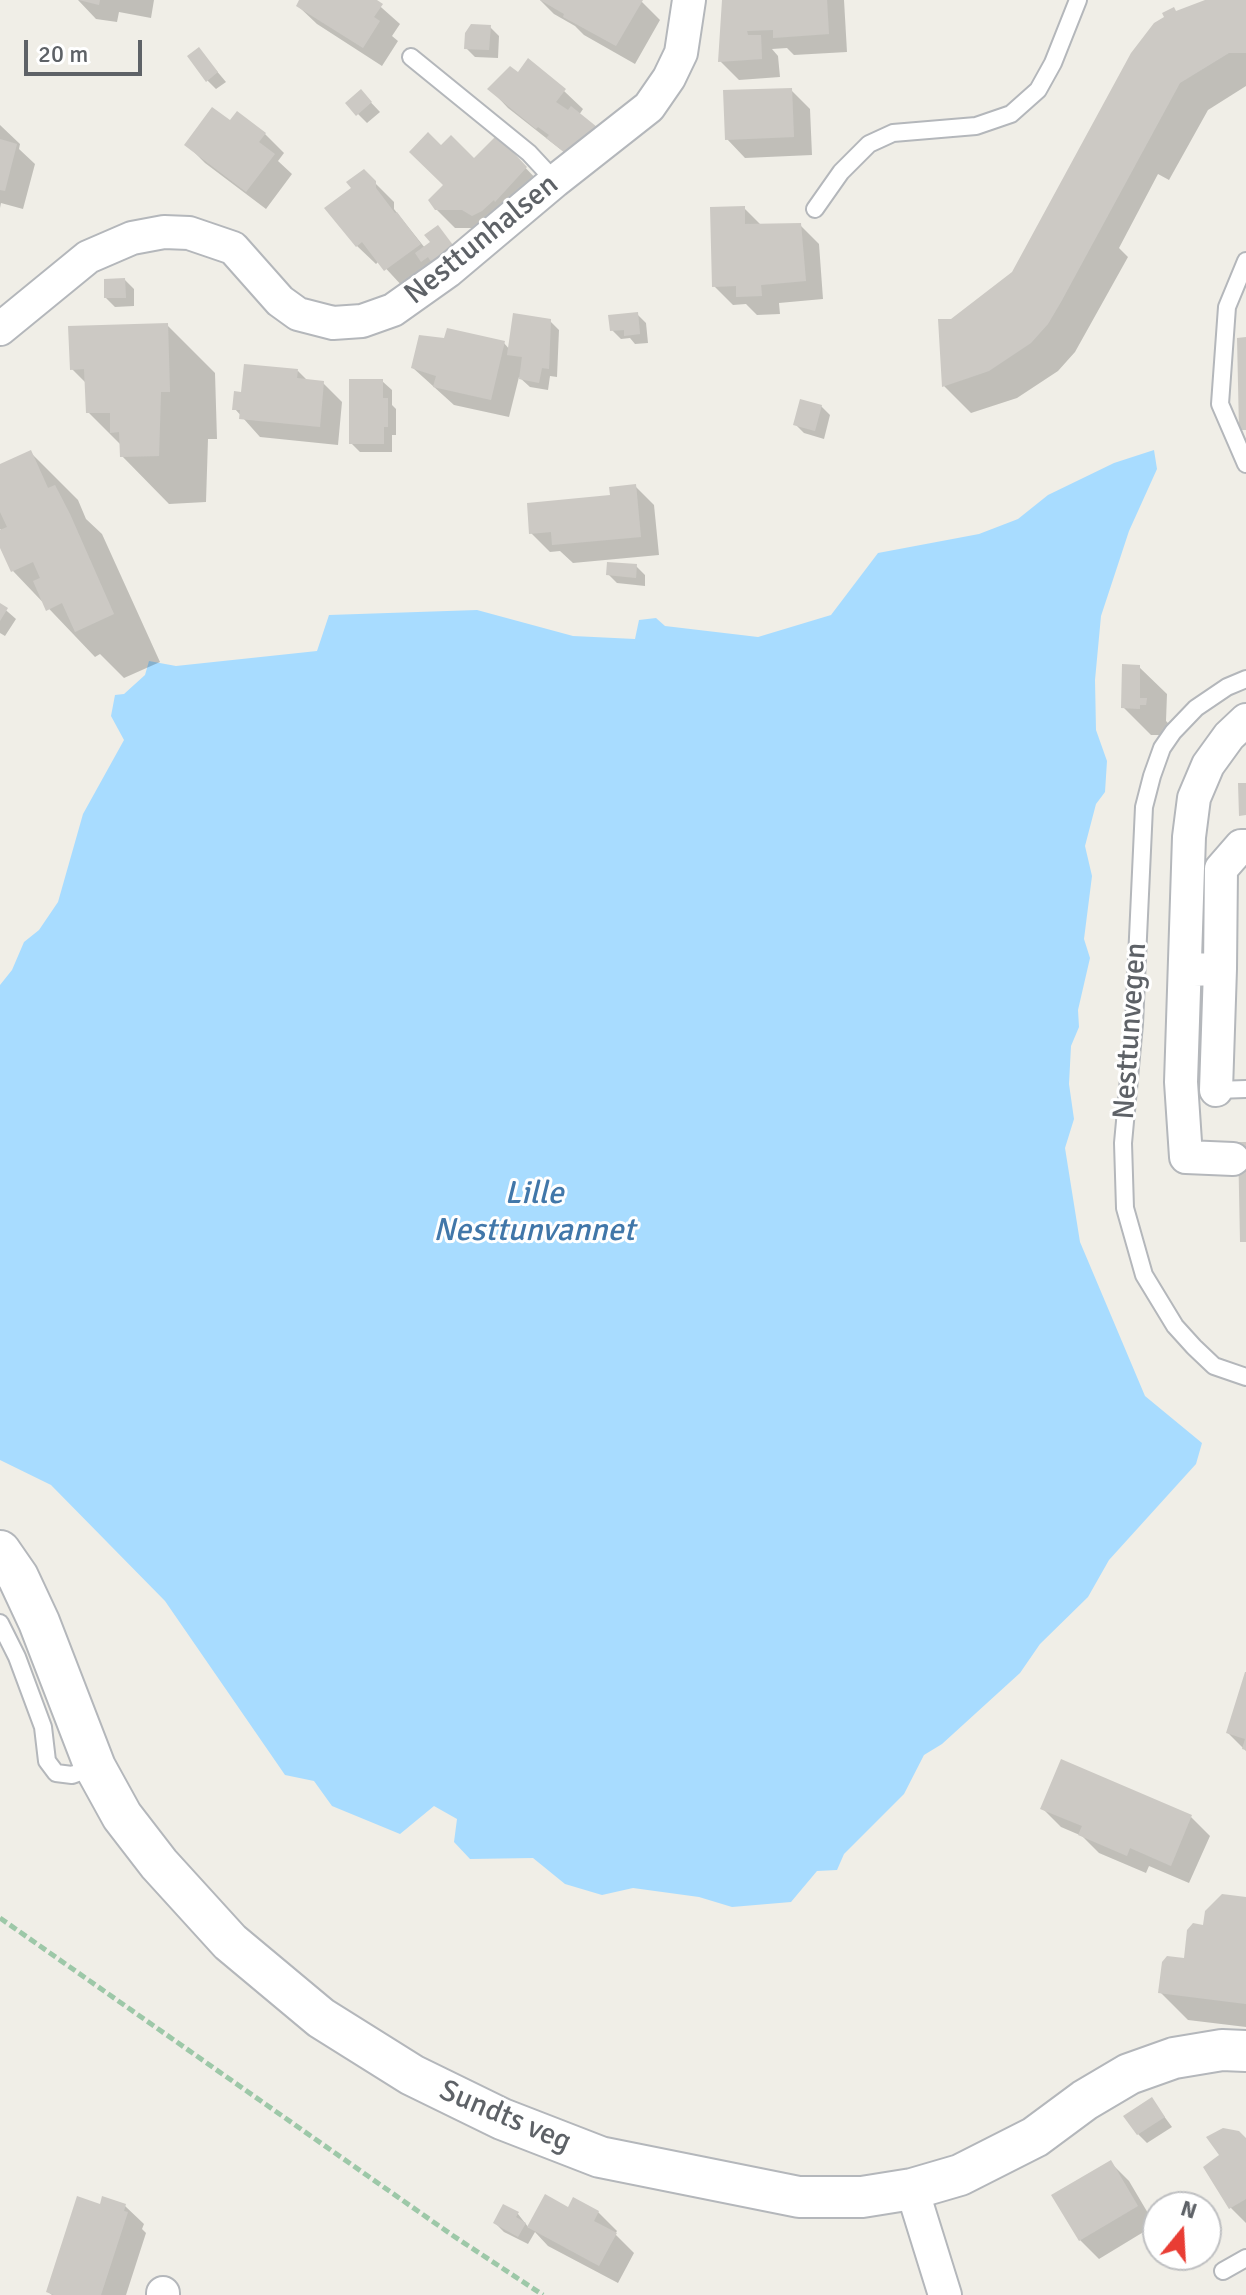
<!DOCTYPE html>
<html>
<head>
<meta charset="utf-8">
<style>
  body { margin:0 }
  #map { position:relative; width:1246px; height:2295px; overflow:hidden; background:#f0eee7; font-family:Signika,sans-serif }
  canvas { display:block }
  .north { position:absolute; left:1142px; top:2191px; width:80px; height:80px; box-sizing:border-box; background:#fff; border:2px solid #bfc0c2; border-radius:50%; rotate:18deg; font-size:22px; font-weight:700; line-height:32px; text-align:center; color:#5e6267 }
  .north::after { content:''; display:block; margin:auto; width:28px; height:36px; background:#e93d34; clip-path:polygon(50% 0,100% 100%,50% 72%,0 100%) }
  .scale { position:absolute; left:24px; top:40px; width:118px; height:36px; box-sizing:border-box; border:4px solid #5e6267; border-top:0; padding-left:10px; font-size:24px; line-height:28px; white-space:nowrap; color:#5e6267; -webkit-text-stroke:6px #fff; paint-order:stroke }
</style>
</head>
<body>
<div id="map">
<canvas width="1246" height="2295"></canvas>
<div class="north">N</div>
<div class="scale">20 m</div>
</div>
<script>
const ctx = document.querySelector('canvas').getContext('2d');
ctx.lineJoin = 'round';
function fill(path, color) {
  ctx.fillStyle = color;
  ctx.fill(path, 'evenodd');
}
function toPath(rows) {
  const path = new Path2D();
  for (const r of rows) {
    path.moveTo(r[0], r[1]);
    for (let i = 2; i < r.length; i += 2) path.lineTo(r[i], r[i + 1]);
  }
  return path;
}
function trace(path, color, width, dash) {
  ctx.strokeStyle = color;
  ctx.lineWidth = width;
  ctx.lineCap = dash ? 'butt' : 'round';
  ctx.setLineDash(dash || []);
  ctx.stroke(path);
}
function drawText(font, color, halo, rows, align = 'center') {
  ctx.font = font + ' Signika,sans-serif';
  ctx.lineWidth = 6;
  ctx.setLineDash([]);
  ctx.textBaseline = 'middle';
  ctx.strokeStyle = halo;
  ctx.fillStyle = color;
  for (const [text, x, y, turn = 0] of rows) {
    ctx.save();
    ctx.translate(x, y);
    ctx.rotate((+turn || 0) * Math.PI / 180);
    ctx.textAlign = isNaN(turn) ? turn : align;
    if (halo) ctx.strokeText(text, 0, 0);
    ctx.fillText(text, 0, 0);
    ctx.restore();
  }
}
fill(toPath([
  [1154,450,1157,469,1129,531,1101,616,1095,680,1096,730,1107,761,1105,792,1096,804,1085,846,1092,876,1084,939,1090,958,1078,1010,1079,1027,1071,1046,1069,1084,1074,1119,1065,1148,1080,1242,1145,1396,1202,1443,1196,1464,1109,1560,1088,1597,1040,1644,1020,1673,942,1744,924,1755,904,1794,844,1854,837,1870,817,1871,791,1902,732,1907,699,1897,633,1888,602,1895,565,1884,533,1858,470,1859,454,1842,457,1819,434,1806,400,1834,332,1806,314,1781,285,1775,165,1601,51,1485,0,1460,0,985,12,970,24,942,39,930,58,902,83,814,124,740,111,716,115,695,124,694,145,675,149,661,176,666,317,651,329,615,477,610,573,636,635,639,639,620,656,618,665,626,758,637,831,615,878,553,979,534,1018,519,1048,495,1114,463]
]), '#a8dcff');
fill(toPath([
  [78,0,154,0,151,18,119,12,117,22,96,19],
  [302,0,373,0,400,24,392,36,398,41,382,66,317,24,298,6],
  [540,0,640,0,660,20,635,64,584,35,575,26,554,14],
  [725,0,844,0,847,52,794,55,787,48,772,49,778,56,780,77,739,80,720,61],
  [1214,0,1246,0,1246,86,1208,110,1169,180,1158,174,1119,248,1128,257,1075,352,1058,371,1017,398,971,413,944,386,952,321,1013,273,1177,13],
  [490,27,499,36,498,58,475,57,466,48],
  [199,50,226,82,216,89,207,80],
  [518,75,564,91,583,109,579,115,604,137,574,160,508,108,490,89],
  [791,90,810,109,812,155,745,158,727,139],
  [361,92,380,112,367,123,348,104],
  [238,114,265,134,284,153,278,161,292,174,266,209,205,163,187,145,230,123],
  [0,125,20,144,19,149,35,164,23,209,1,203,0,208],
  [441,148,474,161,515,157,544,187,483,228,455,228,436,209,445,185],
  [364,172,394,202,394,209,425,248,433,242,463,259,404,288,379,261,376,264,357,246,354,188],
  [744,208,762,226,800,225,819,244,823,299,779,303,780,314,757,315,746,304,733,305,714,286],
  [125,280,134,289,134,306,115,307,106,298],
  [637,314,646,323,648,343,635,344,630,338,621,339,612,330],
  [550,321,559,330,557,377,550,376,548,390,530,387,519,377,509,417,454,405,413,368,504,343,510,350],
  [167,325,215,373,217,439,208,439,206,502,169,504,122,456,122,446,88,412,87,384,72,369],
  [298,371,308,381,323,383,342,402,338,445,260,437,235,409,243,394],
  [382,381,392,390,392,405,396,409,396,435,392,435,392,452,360,452,351,443],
  [821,406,830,415,824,439,804,433,795,424],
  [30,452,78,500,86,519,102,534,160,662,124,678,100,654,95,657,13,571,0,543,0,532,2,531,0,529,0,466],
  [635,486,654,505,659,555,573,563,560,551,550,552,531,533],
  [636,566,645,575,645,586,617,583,608,574],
  [0,605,16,619,5,636,0,633],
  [1139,667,1167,694,1166,721,1173,728,1166,735,1151,735,1123,707],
  [1246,1678,1246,1751,1228,1733],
  [1042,1808,1191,1817,1210,1836,1189,1883,1149,1866,1146,1873,1099,1853,1082,1836,1061,1827],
  [1246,1899,1246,2027,1188,2020,1160,1992,1185,1960,1205,1927],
  [1152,2100,1172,2127,1147,2143,1138,2134],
  [1246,2140,1246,2223,1231,2208,1206,2168],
  [1111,2163,1129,2181,1155,2225,1099,2259,1080,2240],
  [546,2197,568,2209,598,2212,617,2231,615,2234,634,2253,618,2283,548,2246,535,2232,528,2244,504,2232,495,2223,504,2206,518,2214,529,2228],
  [101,2206,125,2206,144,2224,142,2229,146,2233,126,2295,52,2295,48,2292]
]), '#0003');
fill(toPath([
  [79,0,100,0,99,5],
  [299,0,377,0,383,4,374,17,380,21,363,48,296,6],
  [540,0,643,0,616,46,563,17,564,14],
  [722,0,827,0,829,34,773,38,773,30,747,31,748,35,761,35,762,59,718,62],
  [1205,0,1246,0,1246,53,1229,53,1180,83,1061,302,1048,324,1031,343,989,371,942,387,938,319,951,319,1012,272,1131,53,1154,23,1164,17,1162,13,1174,7,1176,11],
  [471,24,491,25,489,50,464,49,465,33],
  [199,47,218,72,206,82,187,56],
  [528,58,566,89,556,102,568,110,571,106,597,127,564,152,546,138,549,135,538,127,536,129,487,89,510,66,518,72],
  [792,88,794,137,725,140,723,90],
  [361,89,372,102,356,116,345,103],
  [212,107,230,120,237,111,266,133,259,142,275,154,246,192,184,145],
  [428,132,441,145,451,135,474,158,497,135,527,167,495,202,494,200,482,211,472,216,462,210,435,210,428,200,443,185,409,152],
  [0,139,17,144,5,191,0,190],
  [364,169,376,181,376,188,395,213,397,212,421,244,384,271,362,242,356,247,324,208,351,188,346,182],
  [745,206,745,224,801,223,806,281,761,285,762,296,736,297,736,286,712,287,710,207],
  [438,225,456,249,433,265,428,257,421,262,415,253,430,242,424,235],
  [125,278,126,298,104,298,104,279],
  [638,312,640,334,624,336,624,330,610,331,608,315],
  [513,313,551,319,549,369,542,368,539,383,519,379,522,357,507,355],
  [168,323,170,392,161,392,159,456,120,457,119,432,110,433,110,413,86,413,84,369,70,370,68,326],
  [447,328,505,341,491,400,433,387,436,376,411,368,419,335,444,338],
  [1246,337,1246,430,1239,430,1237,338],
  [244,364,298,369,297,378,324,381,320,427,239,419,240,410,232,410,234,391,241,392],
  [349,379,383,379,383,398,388,398,388,427,384,427,384,444,349,444],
  [800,399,822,405,815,431,793,425],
  [31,450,48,488,55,485,70,514,114,614,75,632,62,603,46,611,33,581,40,578,33,562,11,572,0,548,0,530,7,527,0,512,0,464],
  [636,484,641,537,552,545,551,532,529,534,527,503,610,495,609,487],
  [607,562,637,564,636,578,606,575],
  [0,603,8,608,0,621],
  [1122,664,1140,665,1140,698,1147,698,1146,705,1140,705,1140,709,1121,708],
  [1238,783,1246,783,1246,815,1239,816],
  [1238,1142,1246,1142,1246,1242,1240,1242],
  [1245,1672,1246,1672,1246,1750,1242,1749,1245,1739,1226,1733],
  [1061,1759,1192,1815,1171,1866,1130,1848,1127,1856,1078,1835,1082,1826,1040,1809],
  [1222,1894,1246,1897,1246,2004,1158,1993,1162,1962,1167,1956,1184,1958,1187,1930,1193,1923,1203,1925,1205,1911],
  [1152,2097,1165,2117,1137,2135,1123,2116],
  [1223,2128,1239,2131,1246,2138,1246,2199,1229,2209,1203,2167,1219,2155,1206,2137],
  [1111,2160,1138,2206,1079,2241,1051,2195],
  [545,2194,568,2207,573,2197,599,2211,594,2221,617,2233,599,2266,527,2227],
  [77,2196,100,2204,102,2196,126,2204,124,2211,128,2212,101,2295,54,2295,46,2292],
  [503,2204,519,2212,516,2217,526,2223,518,2237,493,2223]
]), '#ccc9c4');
const service = toPath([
  [411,57,529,153,555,181],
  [815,209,841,172,869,144,893,133,976,126,1011,114,1038,90,1053,63,1078,0],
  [1246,261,1227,307,1220,404,1246,464],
  [1246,679,1227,687,1196,708,1173,732,1162,748,1152,776,1144,807,1134,1024,1123,1143,1125,1208,1144,1275,1175,1326,1194,1347,1214,1366,1246,1377],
  [1216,1090,1246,1089],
  [0,1623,17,1657,43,1727,47,1761,56,1773,72,1775,94,1767],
  [1223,2271,1246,2258]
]);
const minor = toPath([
  [0,329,88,257,132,238,164,232,189,233,233,248,280,301,298,314,333,323,362,321,393,310,448,271,555,181,649,107,669,78,681,53,689,0],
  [1185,970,1220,969,1221,869,1241,846,1246,846],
  [1216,1090,1220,969],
  [1233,1159,1186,1157,1181,1082,1189,837,1194,798,1208,765,1229,736,1246,720],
  [912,2189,945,2295],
  [163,2295,163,2293]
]);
const tertiary = toPath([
  [0,1551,18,1577,39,1622,95,1767,122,1816,159,1864,230,1942,321,2018,412,2075,502,2119,600,2157,799,2197,862,2197,912,2189,960,2175,1035,2137,1085,2100,1129,2074,1174,2058,1222,2050,1246,2051]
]);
trace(service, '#b4b7bb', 20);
trace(minor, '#b4b7bb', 36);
trace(tertiary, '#b4b7bb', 44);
trace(toPath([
  [0,1918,452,2235,543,2295]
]), '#9dc8a8', 5, [8, 4]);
trace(service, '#fff', 16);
trace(minor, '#fff', 32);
trace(tertiary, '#fff', 40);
drawText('30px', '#5e6267', '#fff', [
  ["Nesttunhalsen",482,240,-39],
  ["Nesttunvegen",1131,1031,-86],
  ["Sundts veg",505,2117,23]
]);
drawText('italic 32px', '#4177a9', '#fff', [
  ["Lille",534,1195],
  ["Nesttunvannet",534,1232]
]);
</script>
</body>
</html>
